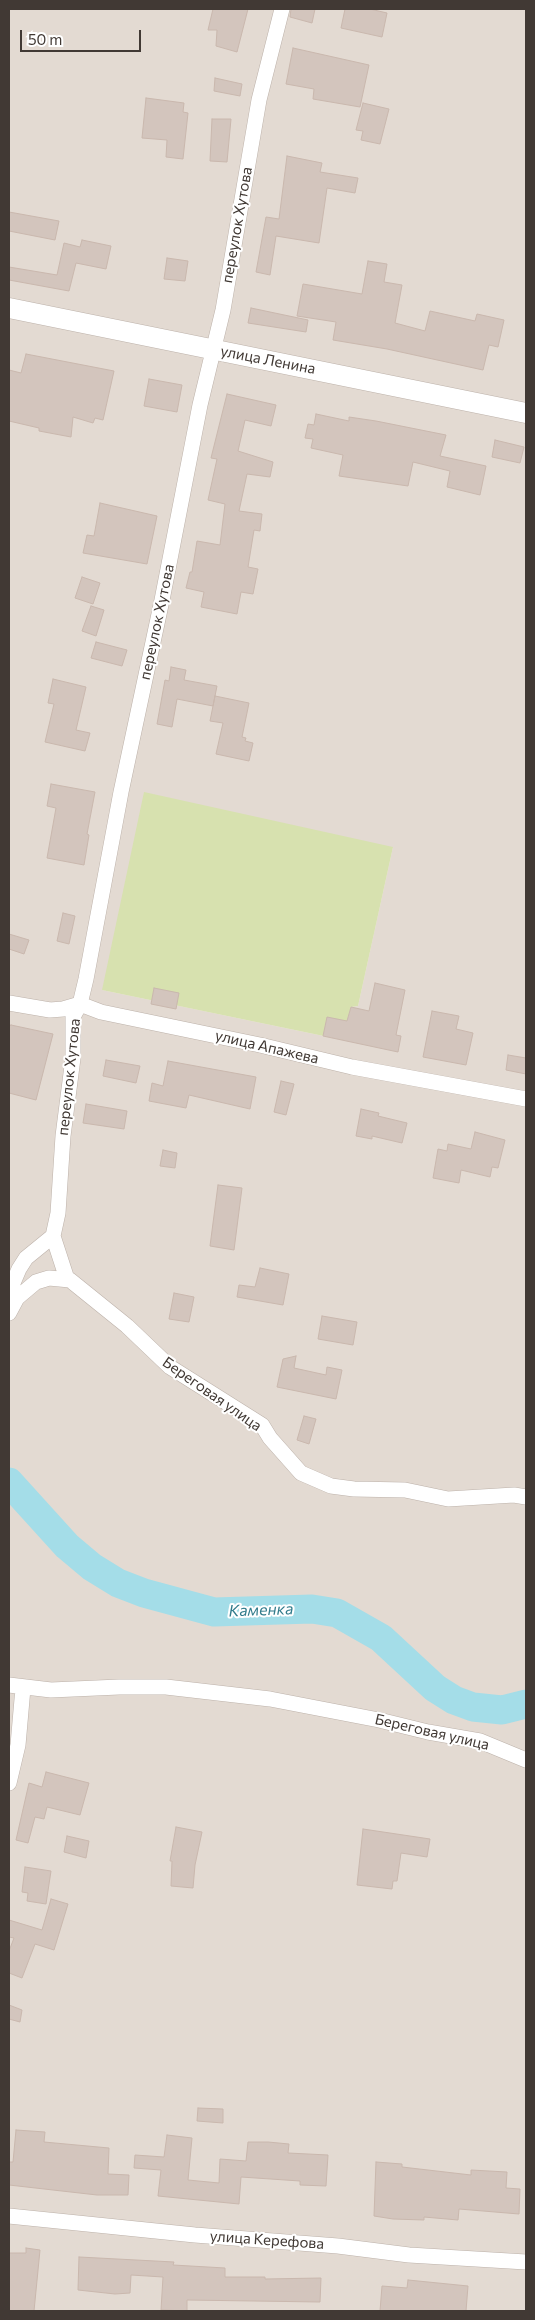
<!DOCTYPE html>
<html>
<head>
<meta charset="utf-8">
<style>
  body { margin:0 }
  #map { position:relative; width:535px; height:2320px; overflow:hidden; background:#f0e9e3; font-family:Commissioner,sans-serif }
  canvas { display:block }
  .frame { position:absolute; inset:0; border:10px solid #413934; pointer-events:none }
  .scale { position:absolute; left:20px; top:30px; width:121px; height:22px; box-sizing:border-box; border:2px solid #413934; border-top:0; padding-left:6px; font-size:15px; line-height:18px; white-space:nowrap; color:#413934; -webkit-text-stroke:4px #fff; paint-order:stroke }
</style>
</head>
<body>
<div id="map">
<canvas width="535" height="2320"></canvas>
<div class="frame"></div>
<div class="scale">50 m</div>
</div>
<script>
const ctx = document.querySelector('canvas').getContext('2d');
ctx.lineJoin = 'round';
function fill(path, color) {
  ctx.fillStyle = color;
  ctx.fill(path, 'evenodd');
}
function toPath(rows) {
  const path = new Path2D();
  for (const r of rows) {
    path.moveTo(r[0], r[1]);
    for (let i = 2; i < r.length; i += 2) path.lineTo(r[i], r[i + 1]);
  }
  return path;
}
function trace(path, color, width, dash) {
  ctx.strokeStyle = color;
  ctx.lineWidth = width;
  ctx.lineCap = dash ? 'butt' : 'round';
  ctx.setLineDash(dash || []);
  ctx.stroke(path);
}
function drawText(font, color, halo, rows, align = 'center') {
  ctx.font = font + ' Commissioner,sans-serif';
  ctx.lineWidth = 4;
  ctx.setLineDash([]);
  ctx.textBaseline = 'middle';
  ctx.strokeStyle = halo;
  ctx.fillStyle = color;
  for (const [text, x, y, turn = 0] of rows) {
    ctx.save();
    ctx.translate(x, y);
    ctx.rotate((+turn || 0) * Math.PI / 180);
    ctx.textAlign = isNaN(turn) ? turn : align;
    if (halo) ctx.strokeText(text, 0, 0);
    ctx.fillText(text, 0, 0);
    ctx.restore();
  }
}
fill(toPath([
  [9,9,526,9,526,2311,9,2311],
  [393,847,358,1006,351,1007,343,1040,102,990]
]), '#e3dad2');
fill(toPath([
  [144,792,393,847,358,1006,351,1007,343,1040,102,990]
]), '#d7e1af');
trace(toPath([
  [9,1482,67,1546,92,1567,118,1583,144,1593,214,1612,312,1609,337,1613,381,1638,435,1688,454,1700,473,1707,502,1710,526,1704]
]), '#a4dde8', 29);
const building = toPath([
  [213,9,248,9,237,52,216,46,217,30,208,30,213,9],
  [291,9,315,9,312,23,290,17,291,9],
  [345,9,370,9,387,13,382,37,341,28,345,9],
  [293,48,369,65,360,107,313,99,314,89,286,84,293,48],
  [215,78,242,84,240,96,214,91,215,78],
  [146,98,184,103,183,112,188,113,183,159,166,157,167,140,142,138,146,98],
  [363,103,389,109,380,144,361,140,363,131,356,130,363,103],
  [212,119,231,119,227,162,210,161,212,119],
  [287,156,322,163,320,172,358,178,355,193,327,188,319,243,276,236,270,275,256,272,266,217,279,219,287,156],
  [9,212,59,221,55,240,9,231,9,212],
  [82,240,111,246,106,269,76,263,69,291,9,280,9,267,57,275,64,243,80,247,82,240],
  [167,258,188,261,185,281,164,279,167,258],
  [368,261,387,264,384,282,402,285,395,323,425,331,430,311,475,321,477,314,504,320,498,347,489,345,483,370,387,349,333,340,336,322,297,316,303,284,362,294,368,261],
  [251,308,308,320,306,332,248,323,251,308],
  [26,354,114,371,103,420,95,418,93,423,73,417,71,437,39,431,39,428,9,421,9,370,21,373,26,354],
  [149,379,182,385,177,412,144,406,149,379],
  [227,394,276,405,271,426,245,420,238,451,273,462,270,477,247,474,239,511,262,514,260,531,254,530,248,567,258,569,253,594,241,592,237,614,201,607,204,592,186,588,190,572,192,572,197,541,220,545,225,504,208,500,217,459,211,458,227,394],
  [316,414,349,421,349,417,376,421,446,435,440,456,486,466,480,495,447,487,450,471,413,462,408,486,339,476,343,455,311,448,313,439,305,438,308,424,314,425,316,414],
  [495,440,524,447,520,463,492,457,495,440],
  [100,503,157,516,147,564,83,553,87,535,94,536,100,503],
  [82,577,100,583,93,604,75,598,82,577],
  [91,606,104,610,96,636,82,631,91,606],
  [96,642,127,650,122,666,91,658,96,642],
  [171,667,186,670,184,680,217,686,213,706,177,699,172,727,157,724,165,680,169,681,171,667],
  [53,679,86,687,76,730,90,733,85,751,45,742,54,704,48,703,53,679],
  [215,696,249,703,242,737,246,738,245,741,253,743,249,761,216,754,223,723,210,721,215,696],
  [51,784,95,792,87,834,89,835,84,865,47,858,56,808,47,806,51,784],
  [63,913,75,916,69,944,57,941,63,913],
  [9,934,29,940,24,954,9,949,9,934],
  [375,983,405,990,396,1035,401,1036,398,1052,323,1036,327,1017,347,1021,351,1007,369,1011,375,983],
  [154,988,179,993,176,1009,151,1004,154,988],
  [432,1011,459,1016,456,1029,473,1033,466,1065,423,1057,432,1011],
  [11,1025,53,1034,36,1100,9,1093,9,1026,11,1025],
  [508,1055,526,1058,526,1074,506,1070,508,1055],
  [106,1060,140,1066,136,1083,103,1076,106,1060],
  [168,1061,256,1077,250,1109,189,1095,186,1108,149,1101,152,1083,163,1086,168,1061],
  [281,1081,294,1084,286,1115,274,1112,281,1081],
  [86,1104,127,1111,124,1129,83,1123,86,1104],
  [361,1109,379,1113,378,1116,407,1123,402,1143,372,1136,372,1139,356,1136,361,1109],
  [475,1132,505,1140,498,1168,492,1167,490,1177,461,1170,459,1183,433,1178,438,1149,447,1151,448,1144,471,1149,475,1132],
  [163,1150,177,1153,175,1168,160,1166,163,1150],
  [218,1185,242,1188,234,1250,210,1246,218,1185],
  [260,1268,289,1274,283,1305,237,1297,239,1285,255,1287,260,1268],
  [174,1293,194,1297,189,1322,169,1319,174,1293],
  [322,1316,357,1322,353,1345,318,1339,322,1316],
  [296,1356,294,1368,326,1375,327,1367,342,1370,336,1399,277,1387,283,1359,296,1356],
  [304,1416,316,1419,309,1444,297,1440,304,1416],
  [46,1772,89,1783,80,1815,47,1807,44,1819,35,1817,28,1843,16,1840,29,1783,42,1787,46,1772],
  [176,1827,202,1832,195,1865,193,1888,171,1886,172,1861,170,1861,176,1827],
  [363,1829,430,1839,427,1857,401,1853,397,1881,393,1881,392,1889,357,1885,363,1829],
  [67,1836,89,1841,86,1858,64,1852,67,1836],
  [25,1867,51,1871,46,1904,27,1901,28,1893,22,1892,25,1867],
  [51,1899,68,1904,54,1950,35,1944,22,1978,9,1973,9,1951,14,1938,9,1937,9,1920,42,1930,51,1899],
  [9,2005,22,2010,20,2022,9,2019,9,2005],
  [198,2108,223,2109,223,2123,197,2121,198,2108],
  [16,2130,45,2132,44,2142,109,2148,108,2174,129,2175,128,2195,97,2195,9,2185,9,2162,13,2162,16,2130],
  [167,2135,192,2138,188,2180,219,2183,220,2159,246,2161,248,2142,268,2142,289,2144,288,2153,328,2155,326,2186,300,2185,300,2181,241,2177,239,2204,158,2196,161,2170,134,2168,135,2155,164,2157,167,2135],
  [376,2162,402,2164,402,2167,471,2175,471,2170,507,2172,506,2188,520,2189,519,2214,459,2209,458,2220,424,2217,424,2220,393,2219,374,2216,376,2162],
  [26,2248,40,2250,34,2311,9,2311,9,2253,26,2253,26,2248],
  [79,2257,174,2262,173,2265,225,2268,225,2277,265,2277,265,2279,321,2278,320,2302,187,2300,187,2311,161,2310,163,2277,131,2275,130,2293,115,2294,78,2290,79,2257],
  [408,2280,468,2286,466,2311,380,2311,382,2286,407,2288,408,2280]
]);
fill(building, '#d3c5bd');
trace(building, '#cab8ae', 1);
const minor = toPath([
  [9,1003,50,1010,63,1009,80,1004,101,1012,260,1045,352,1067,526,1099],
  [53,1236,58,1213,63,1136,73,1058,73,1017,80,1004,86,979,121,792,162,600,200,405,223,310,259,100,282,9],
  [11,1306,13,1283,19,1269,26,1258,53,1236,67,1279],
  [9,1313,17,1298,36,1282,49,1278,70,1280,127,1326,170,1367,262,1425,270,1438,301,1473,331,1486,354,1489,405,1490,448,1499,514,1495,526,1497],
  [9,1685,51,1690,119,1687,166,1687,270,1699,379,1720,428,1732,480,1741,526,1760],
  [9,1783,18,1745,23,1688],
  [9,2216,195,2235,338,2246,409,2255,526,2262]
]);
const tertiary = toPath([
  [9,308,526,413]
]);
trace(minor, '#bdb2aa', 16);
trace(tertiary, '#bdb2aa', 21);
trace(minor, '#fff', 15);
trace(tertiary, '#fff', 20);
drawText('15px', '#413934', '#fff', [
  ["переулок Хутова",237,225,-80],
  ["улица Ленина",268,360,11],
  ["переулок Хутова",157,622,-78],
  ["улица Апажева",267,1047,13],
  ["переулок Хутова",69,1077,-84],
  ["Береговая улица",212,1394,35],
  ["Береговая улица",432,1732,13],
  ["улица Керефова",267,2240,4]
]);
drawText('italic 16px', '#327c8c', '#fff', [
  ["Каменка",261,1610,-2]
]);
</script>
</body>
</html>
